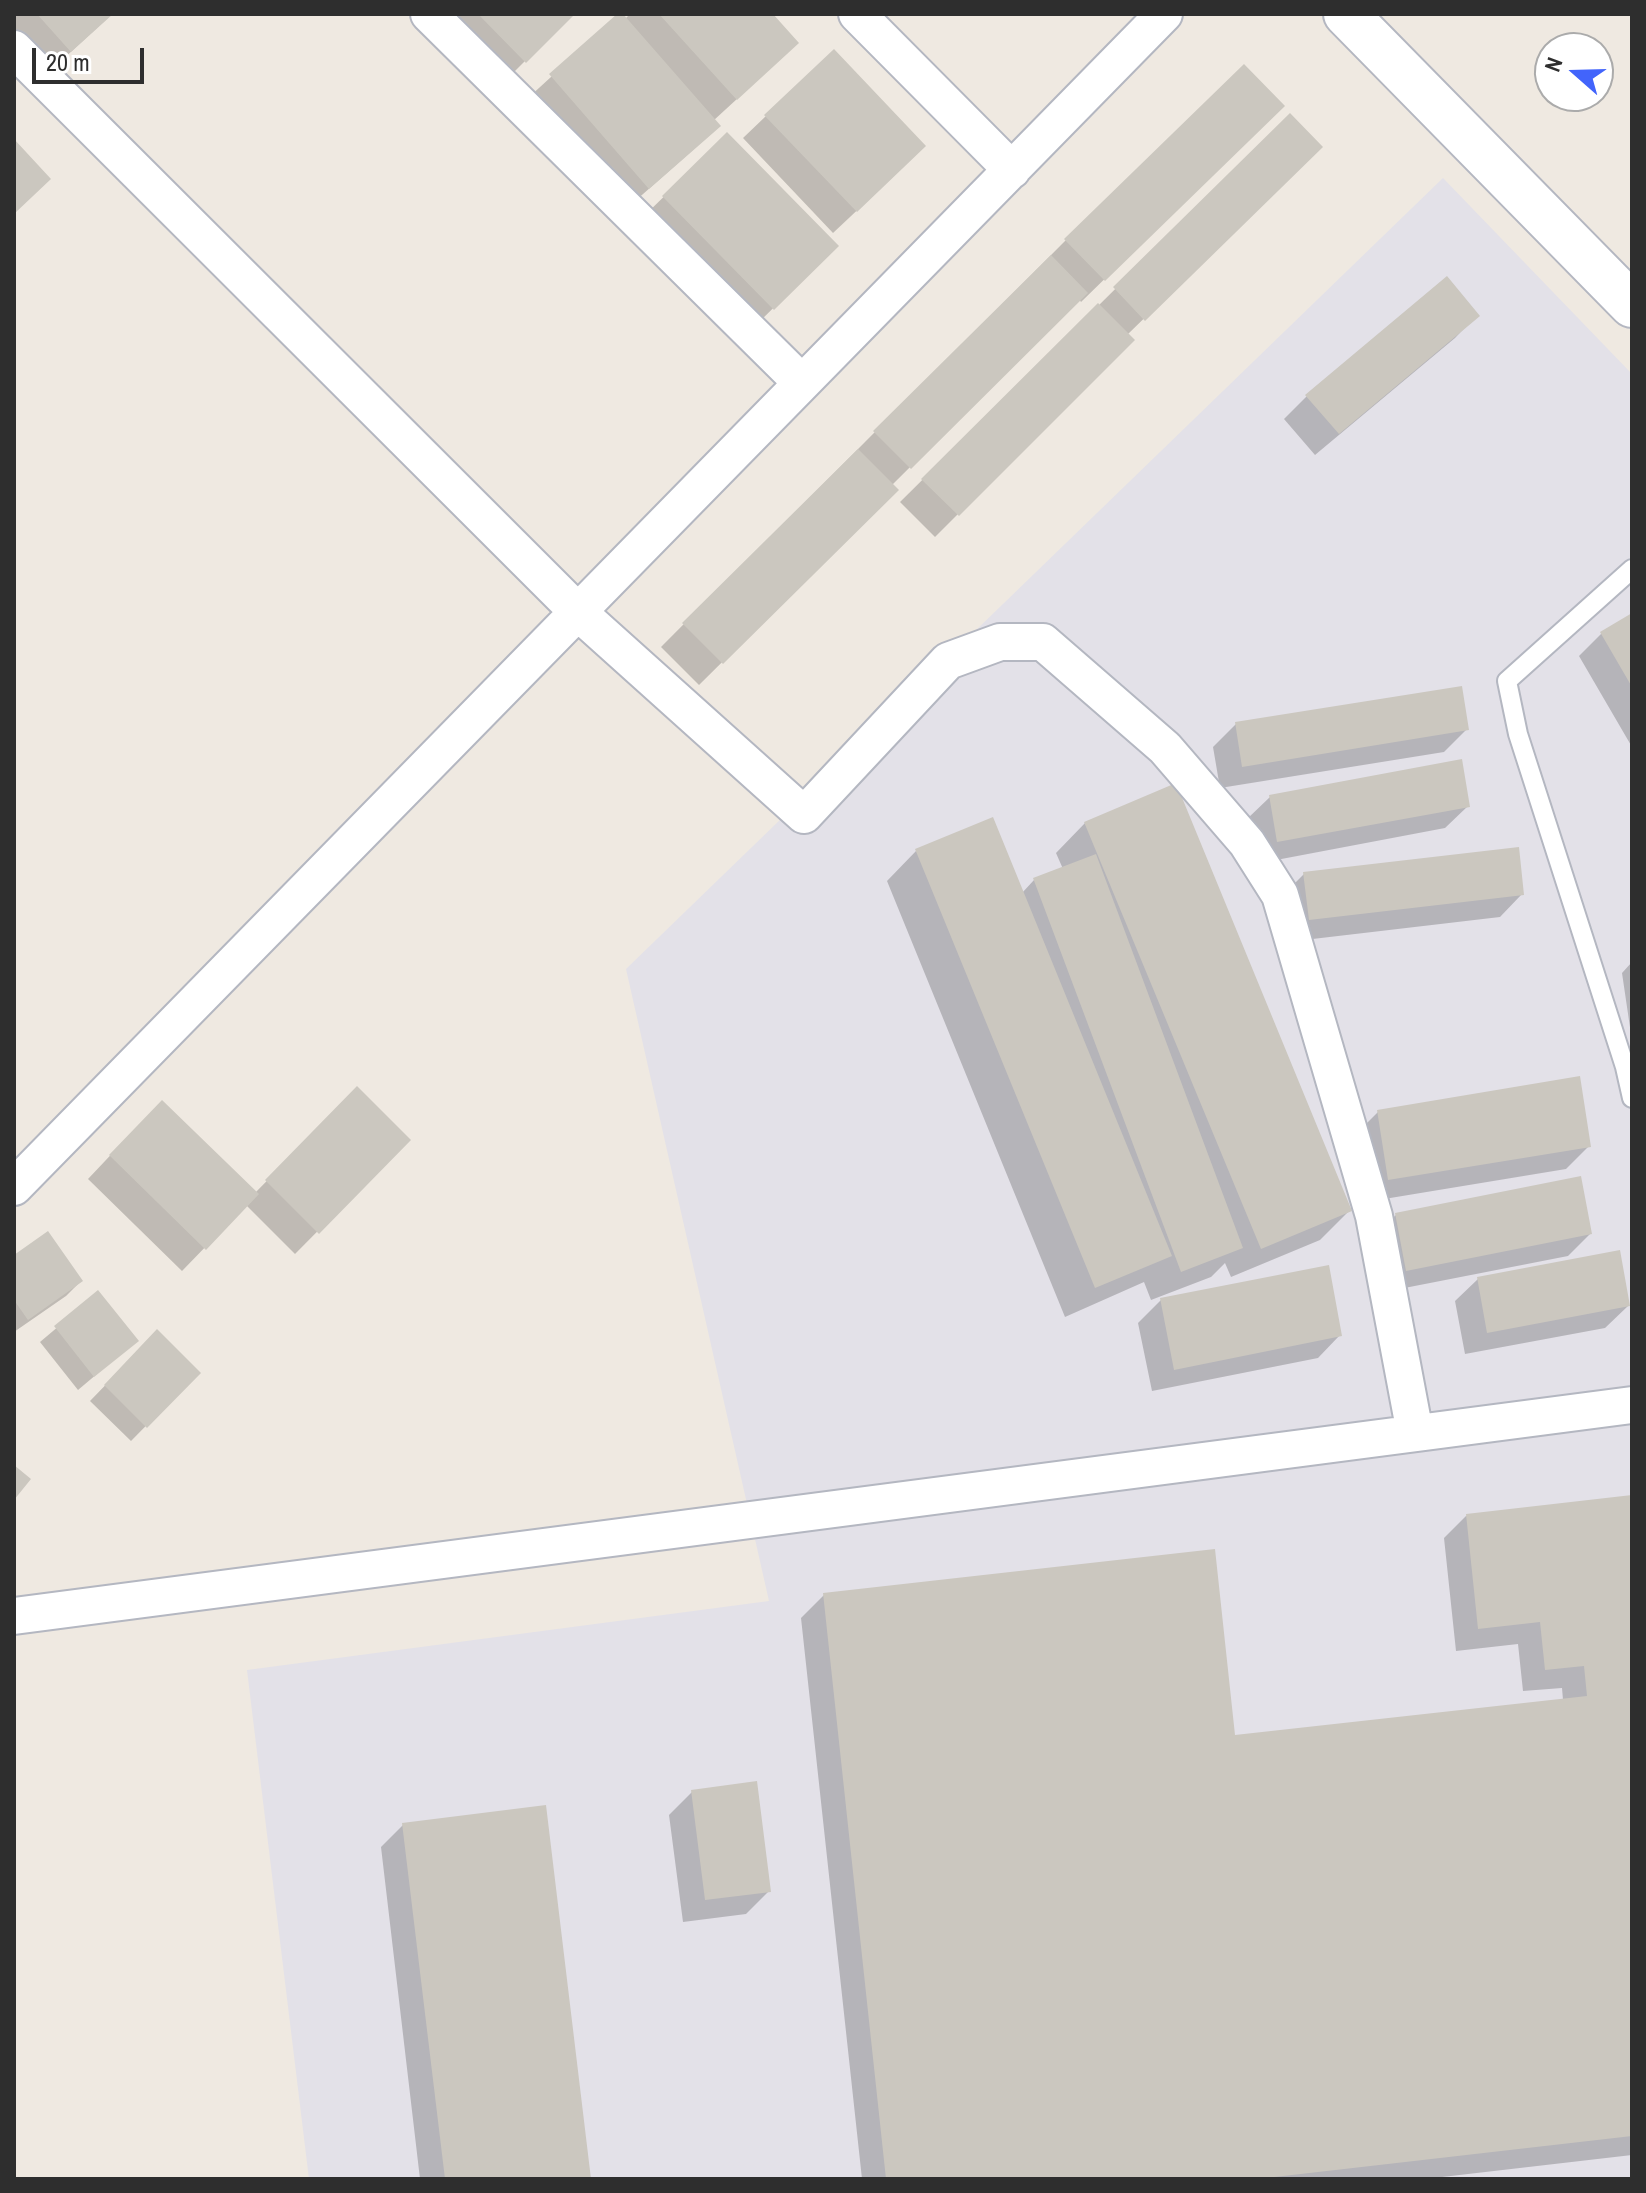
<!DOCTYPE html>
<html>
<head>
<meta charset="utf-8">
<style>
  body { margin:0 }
  #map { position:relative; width:1646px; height:2193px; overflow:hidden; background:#efe9e1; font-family:"Archivo Narrow",sans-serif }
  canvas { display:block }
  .frame { position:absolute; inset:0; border:16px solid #2e2e2e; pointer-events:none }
  .north { position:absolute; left:1534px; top:32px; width:80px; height:80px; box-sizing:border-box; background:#fff; border:2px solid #ababab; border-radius:50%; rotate:290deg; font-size:22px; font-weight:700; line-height:32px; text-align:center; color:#2e2e2e }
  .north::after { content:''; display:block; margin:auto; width:28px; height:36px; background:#4264fb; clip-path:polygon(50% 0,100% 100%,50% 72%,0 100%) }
  .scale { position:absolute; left:32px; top:48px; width:112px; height:36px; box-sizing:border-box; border:4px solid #2e2e2e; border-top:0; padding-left:10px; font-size:24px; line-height:28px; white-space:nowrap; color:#2e2e2e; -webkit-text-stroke:6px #fff; paint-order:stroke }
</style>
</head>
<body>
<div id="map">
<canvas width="1646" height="2193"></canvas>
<div class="frame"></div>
<div class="north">N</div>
<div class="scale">20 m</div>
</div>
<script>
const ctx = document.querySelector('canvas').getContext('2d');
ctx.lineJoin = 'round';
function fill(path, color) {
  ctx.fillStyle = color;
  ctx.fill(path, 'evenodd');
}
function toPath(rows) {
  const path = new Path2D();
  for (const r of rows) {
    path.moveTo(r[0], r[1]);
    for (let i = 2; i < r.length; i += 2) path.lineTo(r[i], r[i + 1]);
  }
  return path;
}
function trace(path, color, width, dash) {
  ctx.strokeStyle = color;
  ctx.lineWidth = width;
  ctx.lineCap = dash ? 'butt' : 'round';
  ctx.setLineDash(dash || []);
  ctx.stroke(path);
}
fill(toPath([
  [1443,178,1632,374,1632,2179,309,2179,247,1670,769,1601,626,969]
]), '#e3e1e8');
fill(toPath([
  [14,14,112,14,48,73,14,36],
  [433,14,572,14,502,84],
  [620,14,625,19,630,14,771,14,774,65,713,121,695,148,625,210,528,98],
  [1282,106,1081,302,1079,299,892,485,896,490,699,685,661,647,1066,240],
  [766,116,901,169,833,233,743,138],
  [1290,116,1320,147,1127,335,1132,340,935,537,900,502],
  [727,135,836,246,750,331,641,219],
  [1477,315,1455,338,1315,455,1284,419,1307,396],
  [1632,615,1632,747,1579,656,1601,634],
  [1236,724,1467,729,1444,752,1220,788,1213,747],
  [1270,797,1468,806,1445,828,1255,864,1247,819],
  [1085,823,1350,1210,1320,1240,1231,1277,1225,1263,1211,1277,1151,1300,1144,1282,1065,1317,887,881,916,851,1022,893,1034,880,1063,869,1056,853],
  [1304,874,1522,894,1500,917,1287,942,1281,897],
  [1632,962,1632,1041,1622,973],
  [357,1089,408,1140,295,1254,246,1205,182,1271,88,1179,139,1125,255,1193],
  [1378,1112,1589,1146,1566,1169,1366,1202,1356,1134],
  [1396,1215,1590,1234,1568,1256,1384,1292,1373,1237],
  [14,1258,81,1281,66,1296,14,1332],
  [1478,1279,1628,1306,1605,1328,1465,1354,1455,1301],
  [98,1293,136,1341,78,1390,40,1342],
  [1161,1300,1340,1335,1318,1358,1152,1391,1138,1323],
  [157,1332,198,1373,131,1441,90,1401],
  [1632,1497,1632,2155,1425,2179,862,2179,801,1618,824,1595,1234,1737,1563,1700,1562,1688,1523,1691,1518,1644,1456,1651,1444,1538,1466,1516],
  [692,1792,769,1891,746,1914,683,1922,669,1815],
  [403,1825,589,2179,420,2179,381,1847]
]), '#0003');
fill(toPath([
  [37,14,113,14,71,52],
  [478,14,575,14,526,63],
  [617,14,623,14,721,126,649,189,549,74],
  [659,14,773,14,799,43,737,100],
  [834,49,926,146,857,212,764,115],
  [1244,64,1285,106,1105,281,1064,239],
  [1290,113,1323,147,1145,321,1113,287],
  [727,132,839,246,774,310,662,196],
  [14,139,51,179,14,214],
  [1051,255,1088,293,911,469,873,431],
  [1447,276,1480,316,1339,434,1305,395],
  [1098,303,1135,340,959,516,921,479],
  [858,449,899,490,723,664,682,623],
  [1632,613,1632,687,1600,632],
  [1462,686,1469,730,1242,767,1235,722],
  [1462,759,1470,807,1277,842,1269,795],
  [1176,783,1352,1211,1261,1249,1084,822],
  [993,817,1172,1256,1095,1288,915,849],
  [1519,847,1524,895,1309,920,1303,872],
  [1096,854,1243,1248,1181,1272,1033,878],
  [1580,1076,1591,1147,1388,1180,1377,1110],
  [357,1086,411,1140,319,1234,265,1180],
  [162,1100,259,1194,206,1250,109,1155],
  [1581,1176,1592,1234,1406,1271,1395,1213],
  [48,1231,83,1281,28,1320,14,1300,14,1255],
  [1620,1250,1630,1306,1487,1333,1477,1277],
  [1329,1265,1342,1336,1174,1370,1160,1298],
  [98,1290,139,1341,94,1377,54,1326],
  [157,1329,201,1373,147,1428,104,1385],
  [14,1465,31,1479,14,1500],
  [1632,1495,1632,2136,1257,2179,886,2179,823,1593,1215,1549,1235,1735,1587,1696,1584,1666,1545,1670,1540,1622,1478,1629,1466,1514],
  [757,1781,771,1892,705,1900,691,1790],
  [546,1805,591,2179,445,2179,402,1823]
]), '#cbc7bf');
const service = toPath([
  [1632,569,1507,681,1518,734,1625,1067,1632,1098]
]);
const minor = toPath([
  [429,14,802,383],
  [857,14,1012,170],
  [14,49,578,612,804,815,948,661,1000,642,1043,642,1165,748,1247,843,1280,895,1374,1216,1415,1433],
  [14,1187,1164,14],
  [14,1616,1632,1405]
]);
const tertiary = toPath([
  [1346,14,1632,305]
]);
trace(service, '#b4b7c1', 22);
trace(minor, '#b4b7c1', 40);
trace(tertiary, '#b4b7c1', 48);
trace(service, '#fff', 18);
trace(minor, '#fff', 36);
trace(tertiary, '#fff', 44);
</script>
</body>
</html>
